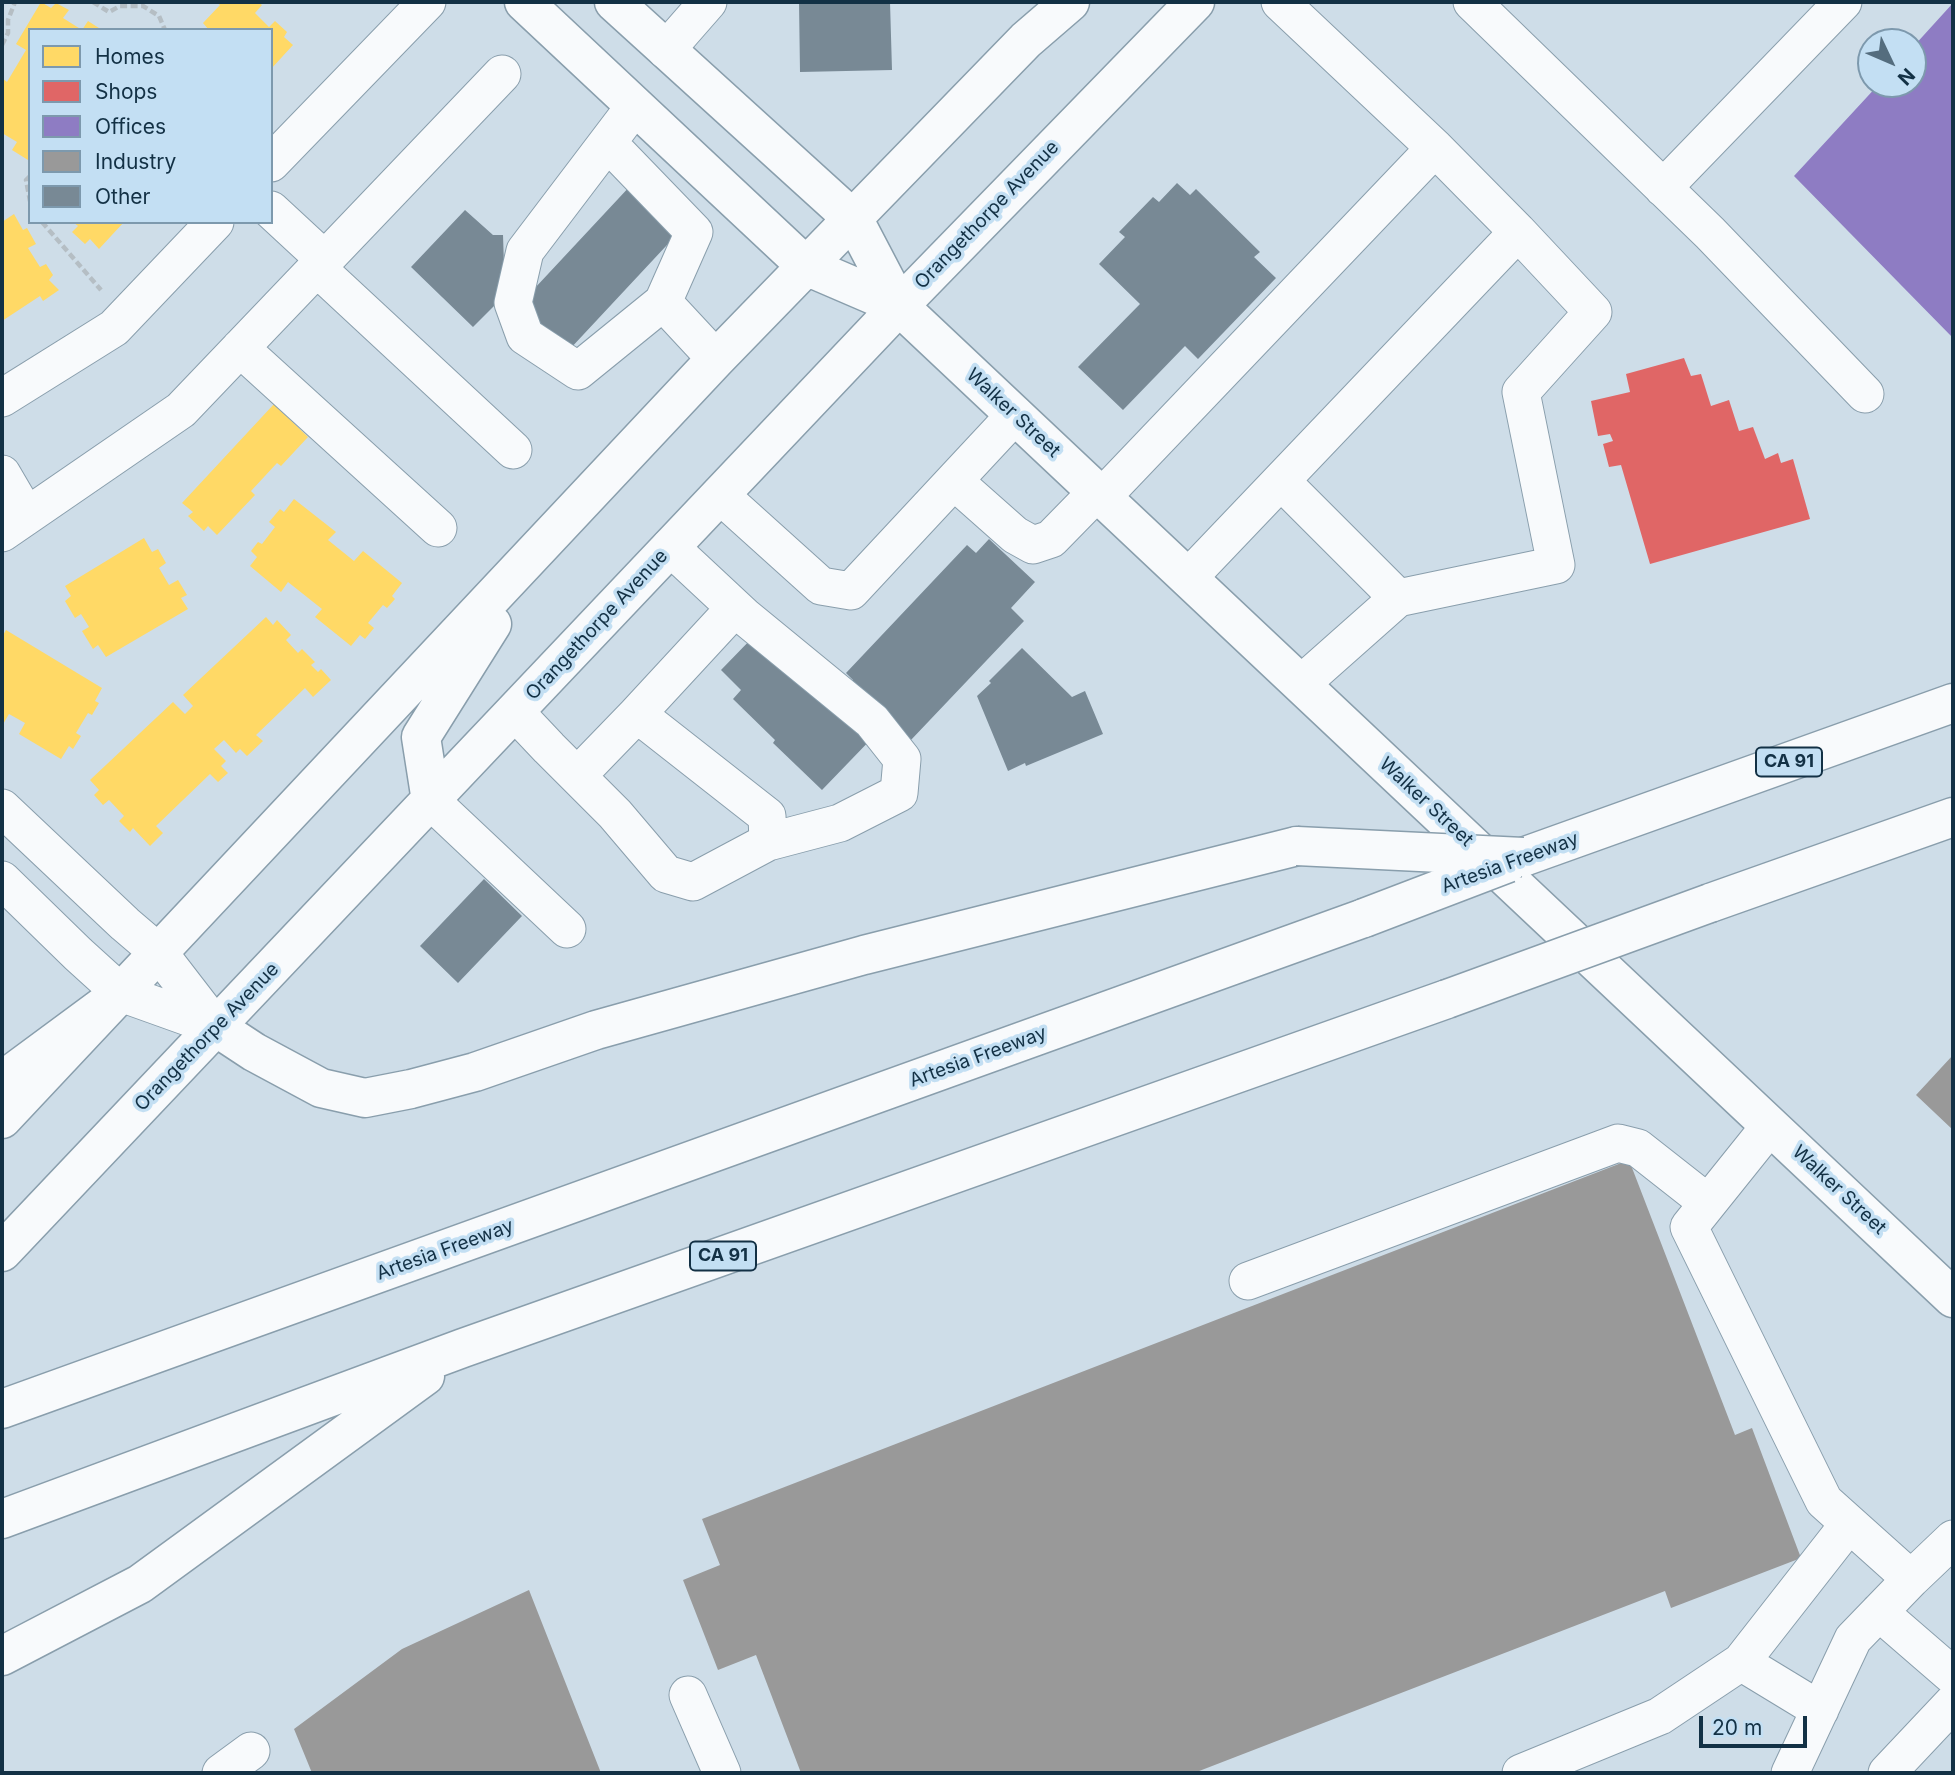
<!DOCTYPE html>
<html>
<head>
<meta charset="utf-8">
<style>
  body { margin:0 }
  #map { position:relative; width:1955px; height:1775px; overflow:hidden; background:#cedde8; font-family:Inter,sans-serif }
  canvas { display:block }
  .frame { position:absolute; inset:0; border:4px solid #133145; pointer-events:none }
  .legend { position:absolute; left:28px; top:28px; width:245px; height:196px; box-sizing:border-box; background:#c3dff3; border:2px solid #7d99ad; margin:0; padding:9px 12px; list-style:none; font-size:21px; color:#133145 }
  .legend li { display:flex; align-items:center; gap:14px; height:35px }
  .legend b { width:35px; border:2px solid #7d99ad }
  .north { position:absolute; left:1857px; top:28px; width:70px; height:70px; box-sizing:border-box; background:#c3dff3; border:2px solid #7d99ad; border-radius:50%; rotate:134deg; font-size:19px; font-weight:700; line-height:28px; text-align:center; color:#133145 }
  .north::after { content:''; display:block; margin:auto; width:24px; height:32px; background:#546d7e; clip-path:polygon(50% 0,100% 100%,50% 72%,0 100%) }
  .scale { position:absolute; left:1699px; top:1716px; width:108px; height:32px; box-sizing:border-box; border:4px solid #133145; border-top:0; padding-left:9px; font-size:21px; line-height:24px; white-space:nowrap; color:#133145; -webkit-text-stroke:5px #c3dff3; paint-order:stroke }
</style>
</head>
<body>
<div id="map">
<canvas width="1955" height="1775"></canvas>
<div class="frame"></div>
<ul class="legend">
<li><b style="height:19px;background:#ffd966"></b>Homes</li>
<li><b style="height:19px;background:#e06666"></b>Shops</li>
<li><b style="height:19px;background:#8e7cc3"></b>Offices</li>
<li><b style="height:19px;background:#999"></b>Industry</li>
<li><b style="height:19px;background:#788995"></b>Other</li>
</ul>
<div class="north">N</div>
<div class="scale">20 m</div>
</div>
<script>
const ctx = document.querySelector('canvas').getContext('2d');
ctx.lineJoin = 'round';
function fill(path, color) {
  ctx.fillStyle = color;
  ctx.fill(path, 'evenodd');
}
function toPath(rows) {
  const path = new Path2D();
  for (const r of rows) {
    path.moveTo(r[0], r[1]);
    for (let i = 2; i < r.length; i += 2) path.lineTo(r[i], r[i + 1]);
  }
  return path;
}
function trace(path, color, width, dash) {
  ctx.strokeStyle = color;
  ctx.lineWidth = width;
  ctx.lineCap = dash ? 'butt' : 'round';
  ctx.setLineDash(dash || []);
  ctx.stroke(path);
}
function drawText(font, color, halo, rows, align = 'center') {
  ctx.font = font + ' Inter,sans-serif';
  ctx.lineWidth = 7;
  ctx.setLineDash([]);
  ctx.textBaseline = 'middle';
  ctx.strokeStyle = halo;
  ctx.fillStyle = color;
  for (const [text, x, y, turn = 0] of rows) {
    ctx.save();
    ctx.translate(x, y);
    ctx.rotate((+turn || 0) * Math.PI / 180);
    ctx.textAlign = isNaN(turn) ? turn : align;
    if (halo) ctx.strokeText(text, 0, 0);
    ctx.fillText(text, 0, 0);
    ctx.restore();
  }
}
fill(toPath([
  [41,2,51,8,56,3,69,10,63,18,82,30,30,30,30,157,28,160,12,150,17,142,2,133,2,78,7,82,26,50,16,44],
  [216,2,258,2,262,5,255,13,269,27,275,21,287,32,284,37,293,45,271,69,271,30,209,30,203,23,220,5],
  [88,21,102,30,82,30],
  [14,214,23,230,27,228,36,244,28,248,40,267,46,264,53,275,49,280,59,290,43,301,40,296,2,321,2,222],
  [73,222,124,222,99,249,90,239,85,244,72,232,78,226],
  [274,404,308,437,281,466,277,463,251,491,255,495,217,535,208,526,204,531,188,516,193,512,182,503],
  [294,499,336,532,328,540,354,561,363,551,402,583,392,596,395,599,387,608,383,605,368,623,374,628,365,639,360,635,351,646,315,617,322,609,288,582,281,592,250,566,257,557,251,551,258,542,262,544,275,527,269,522,280,509,284,512],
  [144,538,152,552,158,549,166,563,159,568,169,585,178,580,187,595,181,598,188,609,106,657,98,645,93,649,82,631,89,627,81,614,75,618,65,601,71,596,65,586],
  [266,617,273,625,277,620,291,635,286,640,298,653,302,649,315,662,311,665,318,672,321,669,331,680,313,697,305,688,256,735,263,741,247,756,240,749,236,753,224,740,214,749,226,761,221,766,228,773,218,782,210,774,156,826,163,833,150,846,133,828,130,832,119,821,124,816,109,800,103,805,94,795,99,790,90,780,173,702,185,714,193,706,183,695],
  [6,630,102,688,95,701,99,703,92,715,88,713,76,733,81,736,73,749,69,746,61,759,19,734,25,723,9,714,2,726,2,637]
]), '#ffd966');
fill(toPath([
  [1684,358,1691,376,1701,374,1711,406,1729,400,1739,431,1753,427,1765,459,1778,453,1781,463,1793,459,1810,519,1650,564,1621,465,1609,467,1603,444,1613,441,1610,434,1598,436,1591,401,1630,392,1626,374]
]), '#e06666');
fill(toPath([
  [1953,3,1953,338,1794,176,1879,84,1913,84,1913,47]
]), '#8e7cc3');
fill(toPath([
  [1953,1055,1953,1130,1916,1095],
  [1629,1160,1735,1435,1752,1428,1801,1558,1671,1608,1665,1591,1194,1773,801,1773,756,1655,718,1670,683,1580,720,1565,702,1519],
  [529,1590,601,1773,312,1773,294,1729,402,1649]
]), '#999');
fill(toPath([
  [799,2,890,2,892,70,800,72],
  [1177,183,1190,195,1196,189,1260,252,1254,257,1276,278,1198,359,1185,346,1123,410,1078,367,1140,304,1099,264,1125,237,1119,232,1153,197,1159,202],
  [632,184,681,230,569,350,520,304],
  [465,210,493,235,503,235,505,295,473,327,411,267],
  [989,539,1035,582,1011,608,1024,621,910,741,850,684,853,680,846,673,967,545,976,553],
  [755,635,877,733,822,790,773,743,775,740,733,699,741,690,721,670],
  [1022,648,1072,697,1085,691,1103,734,1026,766,1025,763,1008,771,977,696,991,683,989,681],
  [484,879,522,916,458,983,420,946]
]), '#788995');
const minor = toPath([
  [1280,2,1435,148,1518,232],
  [1472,2,1710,233,1865,394],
  [666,50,708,2],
  [635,106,525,251,513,303,525,336,578,371,663,302],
  [608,143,694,232,663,302,716,359],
  [271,163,427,2],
  [1663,188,1843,2],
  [271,210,325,260],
  [317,268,513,450],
  [240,348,438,528],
  [2,398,114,328,215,222],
  [2,474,26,515],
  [954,481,1015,535,1033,545,1051,539,1097,492],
  [1281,481,1398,598],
  [720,495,821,586,851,591,1015,415],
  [1102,497,1435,148],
  [2,533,181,410,502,74],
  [670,547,744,616,872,721,902,759,899,793,840,823,768,842],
  [1188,578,1518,232,1593,312,1521,392,1556,565,1398,598,1301,684],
  [515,712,549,748,615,814,666,874,693,882,768,842,767,816,637,714,577,776],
  [637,714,735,608],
  [431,801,567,929],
  [2,808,125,924,159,953,216,1027],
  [2,880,78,954,121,993,216,1027],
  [1770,1126,1689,1227,1824,1501,1911,1579],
  [1248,1281,1618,1143,1638,1148,1708,1203],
  [1879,1612,1953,1676],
  [688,1695,722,1773],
  [1820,1710,1741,1662,1849,1524],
  [221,1773,251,1751],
  [1521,1773,1660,1716,1741,1662],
  [1790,1773,1853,1639,1911,1579,1953,1539],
  [1887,1773,1953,1703]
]);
const major = toPath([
  [524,2,806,266,899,306],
  [614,2,854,220,899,306,1953,1298],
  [431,801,421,737,492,624],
  [2,1119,716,359,1026,40,1070,2],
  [2,1252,899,306,1195,2]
]);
const highway = toPath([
  [1523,857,1953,703],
  [1710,903,1953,817],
  [216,1027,254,1052,321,1088,365,1098,411,1089,475,1072,596,1030,864,955,1297,846],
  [2,1081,121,993],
  [2,1409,1364,918],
  [2,1519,463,1348,1447,999],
  [2,1656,140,1584,425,1376]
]);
trace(minor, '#899eac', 39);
trace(major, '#899eac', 41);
trace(highway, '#899eac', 41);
trace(toPath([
  [93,2,109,12,120,6,143,6,159,16,165,30],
  [2,45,8,33,8,20,15,2],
  [30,176,26,180,30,201],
  [42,222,101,290]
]), '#b5bec4', 4.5, [7, 3.5]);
trace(minor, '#f8fafc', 37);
trace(major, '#f8fafc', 38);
trace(highway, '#f8fafc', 38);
const highwayBridge = toPath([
  [1297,846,1523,857],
  [1364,918,1508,863],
  [1447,999,1710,903]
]);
trace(highwayBridge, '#899eac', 41, []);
trace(highwayBridge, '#f8fafc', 38);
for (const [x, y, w] of [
  [1789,762,66],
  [723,1256,66]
]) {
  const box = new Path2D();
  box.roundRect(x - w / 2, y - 14.5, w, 29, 5);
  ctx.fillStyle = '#c3dff3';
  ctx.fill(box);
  trace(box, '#133145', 2);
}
drawText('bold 18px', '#133145', null, [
  ["CA 91",1789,762],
  ["CA 91",723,1256]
]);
drawText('19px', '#133145', '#c3dff3', [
  ["Orangethorpe Avenue",987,215,-46],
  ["Walker Street",1013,413,43],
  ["Orangethorpe Avenue",597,625,-47],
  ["Walker Street",1426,802,43],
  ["Artesia Freeway",1510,863,-20],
  ["Orangethorpe Avenue",207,1037,-46],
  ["Artesia Freeway",978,1057,-20],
  ["Walker Street",1839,1190,43],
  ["Artesia Freeway",445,1250,-20]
]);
</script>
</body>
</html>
